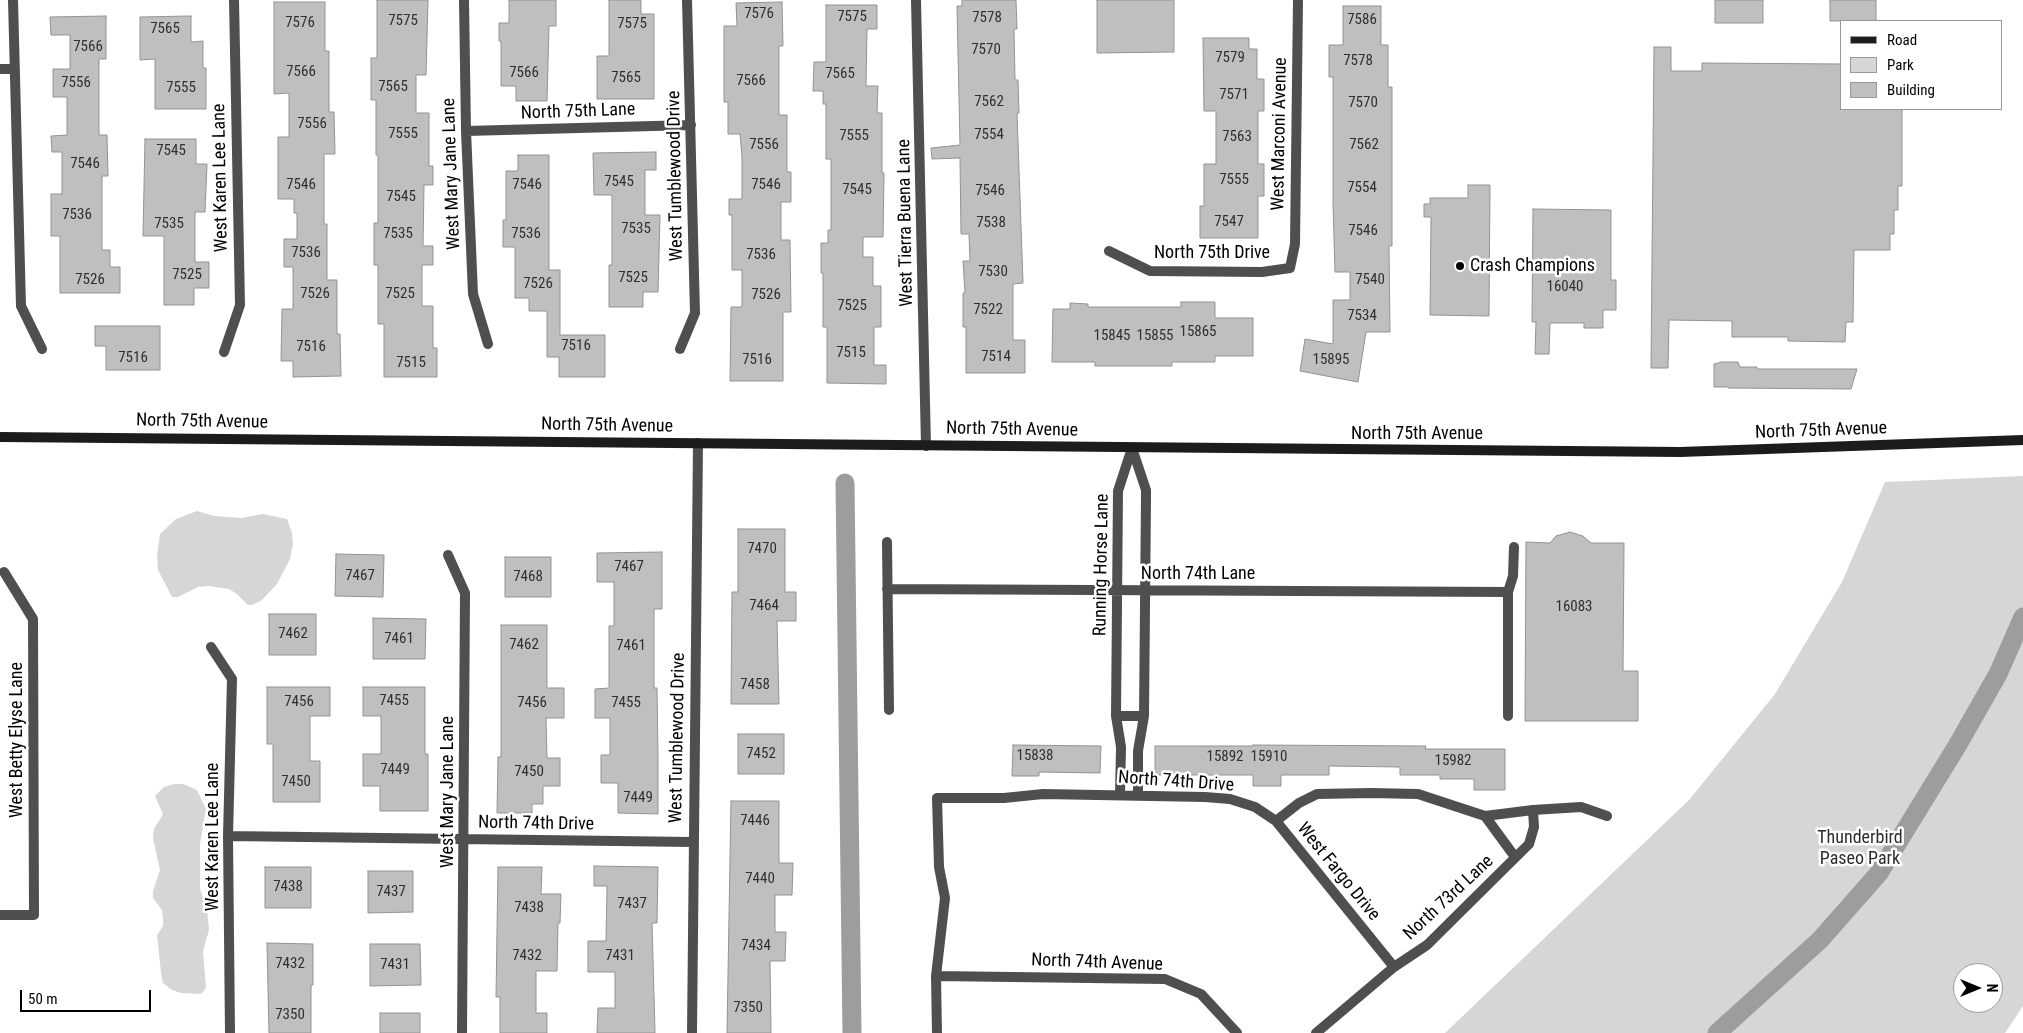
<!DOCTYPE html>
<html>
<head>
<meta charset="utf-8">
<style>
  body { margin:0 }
  #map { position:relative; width:2023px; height:1033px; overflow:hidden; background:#fff; font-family:"Roboto Condensed",sans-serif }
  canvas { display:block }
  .legend { position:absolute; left:1840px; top:20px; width:162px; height:90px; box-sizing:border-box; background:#fff; border:1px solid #999; margin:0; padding:6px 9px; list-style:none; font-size:15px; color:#000 }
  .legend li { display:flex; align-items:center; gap:10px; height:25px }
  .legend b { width:25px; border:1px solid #999 }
  .north { position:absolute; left:1953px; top:963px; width:50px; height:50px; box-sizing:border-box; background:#fff; border:1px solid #999; border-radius:50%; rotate:90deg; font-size:14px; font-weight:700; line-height:20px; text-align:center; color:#000 }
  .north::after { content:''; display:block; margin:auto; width:18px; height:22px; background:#000; clip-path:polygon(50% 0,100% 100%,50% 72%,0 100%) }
  .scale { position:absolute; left:20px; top:990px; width:131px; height:22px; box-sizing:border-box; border:2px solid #000; border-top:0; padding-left:6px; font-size:15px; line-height:18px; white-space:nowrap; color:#000; -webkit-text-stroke:4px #fff; paint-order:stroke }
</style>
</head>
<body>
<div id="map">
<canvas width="2023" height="1033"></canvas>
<ul class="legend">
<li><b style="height:6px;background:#1c1c1c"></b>Road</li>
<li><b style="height:14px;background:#d6d6d6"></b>Park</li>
<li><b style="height:14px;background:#bfbfbf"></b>Building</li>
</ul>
<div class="north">N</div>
<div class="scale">50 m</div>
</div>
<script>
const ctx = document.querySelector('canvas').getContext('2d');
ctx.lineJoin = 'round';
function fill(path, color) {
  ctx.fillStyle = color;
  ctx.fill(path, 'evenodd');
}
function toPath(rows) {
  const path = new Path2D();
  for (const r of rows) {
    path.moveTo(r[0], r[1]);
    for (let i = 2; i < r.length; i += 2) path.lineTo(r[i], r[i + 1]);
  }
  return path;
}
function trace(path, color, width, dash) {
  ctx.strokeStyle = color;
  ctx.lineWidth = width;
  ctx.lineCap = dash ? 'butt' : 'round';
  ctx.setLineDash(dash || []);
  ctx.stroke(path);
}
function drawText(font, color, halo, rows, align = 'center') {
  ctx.font = font + ' "Roboto Condensed",sans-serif';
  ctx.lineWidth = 5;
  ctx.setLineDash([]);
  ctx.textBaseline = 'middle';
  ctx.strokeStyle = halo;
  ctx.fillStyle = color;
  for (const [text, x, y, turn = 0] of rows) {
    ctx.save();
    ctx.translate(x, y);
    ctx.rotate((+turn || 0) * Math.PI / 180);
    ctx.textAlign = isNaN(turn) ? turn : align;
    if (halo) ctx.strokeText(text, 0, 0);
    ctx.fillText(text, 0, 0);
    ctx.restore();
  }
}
fill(toPath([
  [2023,476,2023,1006,2005,1033,1445,1033,1689,800,1775,694,1842,582,1885,482],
  [1963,973,1993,973,1993,1003,1963,1003],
  [197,511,214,516,241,518,263,514,287,519,292,533,293,544,290,559,277,584,262,600,252,605,248,605,237,594,229,589,208,586,198,587,178,597,172,597,158,570,157,556,160,534,176,519],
  [174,784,183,784,197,790,206,809,200,844,200,889,207,909,209,930,203,951,206,988,201,994,181,993,172,990,163,983,161,973,157,935,163,926,163,918,162,910,153,898,153,891,160,870,153,838,154,829,163,814,155,796,164,787]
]), '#d6d6d6');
trace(toPath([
  [845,483,852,1033],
  [1717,1033,1820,940,1879,873,1957,746,1998,674,2023,617]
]), '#9d9d9d', 19);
const building = toPath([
  [377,0,428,0,426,75,416,75,416,113,429,113,429,166,433,166,433,185,424,185,423,246,433,246,433,265,422,265,422,306,433,306,433,348,437,348,437,377,384,377,384,324,378,324,378,265,374,265,374,223,378,223,378,155,376,155,376,100,371,100,371,58,377,58,377,0],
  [509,0,556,0,556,26,549,26,547,101,516,101,516,86,501,86,501,41,499,41,499,23,509,23,509,0],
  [609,0,641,0,641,14,654,14,654,99,597,99,597,56,609,56,609,0],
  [962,0,1016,0,1017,29,1014,29,1015,80,1018,80,1019,113,1017,113,1023,283,1013,284,1013,340,1025,340,1025,373,966,373,966,327,963,327,963,293,965,293,963,261,970,261,969,234,961,234,960,158,932,159,931,148,960,145,957,6,962,6,962,0],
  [1097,0,1174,0,1174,52,1097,53,1097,0],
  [1715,0,1763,0,1763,23,1715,23,1715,0],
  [1830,0,1876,0,1876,21,1830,21,1830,0],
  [274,2,325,2,325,51,329,51,329,112,334,112,335,154,324,154,324,224,327,224,327,280,337,280,337,334,340,334,341,376,293,377,293,361,281,361,282,309,293,309,293,267,284,267,284,239,297,239,297,213,294,213,294,199,278,199,278,137,289,137,289,93,274,94,274,2],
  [782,2,783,46,779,46,779,115,787,115,787,172,791,172,791,202,781,202,781,240,790,240,791,312,783,312,783,381,730,381,731,307,742,307,742,270,732,270,732,215,729,215,729,199,742,199,742,157,740,134,728,134,728,102,724,102,724,26,737,26,736,3,782,2],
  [826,5,877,5,877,29,867,29,866,86,878,86,877,113,882,113,882,173,884,173,883,237,863,237,863,257,873,257,873,286,881,286,881,327,874,327,874,365,886,365,886,384,827,383,827,327,823,327,823,273,821,273,821,243,828,243,828,230,831,230,831,159,826,159,826,104,823,104,823,91,813,91,814,62,826,62,826,5],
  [1343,6,1381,6,1381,45,1388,45,1388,87,1392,87,1392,246,1389,246,1390,332,1366,332,1358,382,1300,371,1305,339,1333,344,1333,300,1350,300,1350,272,1335,272,1333,204,1333,77,1329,77,1329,45,1343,45,1343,6],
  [106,16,106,59,99,59,99,135,107,135,108,176,102,176,102,250,110,250,110,267,120,267,120,293,60,293,60,236,51,236,51,194,62,194,62,152,52,152,51,136,67,135,67,97,53,97,53,69,70,69,70,35,51,35,50,17,106,16],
  [191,16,191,42,203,41,203,68,206,68,206,109,155,109,155,59,140,60,140,17,191,16],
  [1203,38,1249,38,1249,49,1257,49,1257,79,1264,79,1264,111,1258,111,1258,164,1264,164,1264,196,1258,196,1258,238,1200,238,1200,206,1204,206,1204,164,1216,164,1216,111,1204,111,1203,38],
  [1654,47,1671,47,1671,71,1702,71,1702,63,1842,64,1842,109,1902,109,1902,186,1898,186,1898,210,1894,210,1894,234,1890,234,1890,250,1854,250,1853,322,1846,322,1845,342,1788,341,1788,337,1732,337,1732,321,1669,320,1668,368,1651,368,1654,47],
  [145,139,196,139,196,164,207,164,205,212,195,212,195,262,209,262,209,288,194,288,194,305,164,305,164,236,143,236,145,139],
  [656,152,656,170,645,170,645,215,660,215,658,292,643,292,643,307,609,307,609,265,612,265,612,195,594,195,593,153,656,152],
  [518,155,549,155,549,270,560,270,560,335,605,335,605,377,559,377,559,357,547,357,547,311,529,311,529,298,515,298,515,247,503,247,503,220,506,220,506,171,518,171,518,155],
  [1468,185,1490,185,1489,316,1430,315,1431,217,1424,217,1424,204,1430,204,1430,198,1468,198,1468,185],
  [1533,209,1611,210,1611,280,1616,280,1616,310,1603,310,1603,328,1584,328,1584,323,1550,323,1549,354,1535,354,1536,322,1532,322,1533,209],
  [1181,302,1215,302,1215,318,1253,318,1253,356,1215,356,1215,362,1172,362,1172,366,1095,366,1095,362,1052,362,1053,309,1070,309,1070,303,1088,304,1088,307,1181,307,1181,302],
  [95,326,160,326,160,370,106,370,106,346,95,346,95,326],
  [1722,362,1738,362,1740,367,1757,367,1757,369,1857,369,1851,389,1728,388,1728,387,1714,387,1714,364,1722,362],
  [738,529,785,529,785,592,796,592,796,621,777,621,779,704,731,704,732,592,738,592,738,529],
  [1570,532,1583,536,1591,543,1624,543,1623,671,1638,671,1638,721,1525,721,1526,542,1550,543,1556,536,1570,532],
  [662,552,662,609,654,609,654,688,657,688,658,756,658,814,618,813,618,783,601,783,601,755,610,755,610,718,595,718,595,689,609,688,609,626,614,626,614,582,597,582,597,553,662,552],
  [336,554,384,555,383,597,335,596,336,554],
  [505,557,551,557,551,597,505,597,505,557],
  [269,614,316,614,316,655,269,655,269,614],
  [373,618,426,619,425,659,373,659,373,618],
  [501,625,547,625,547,688,564,688,564,718,546,718,547,758,560,758,560,786,543,786,543,804,532,804,532,813,497,813,498,757,501,757,501,625],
  [267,687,330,687,330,716,310,716,310,761,320,761,320,802,273,802,273,744,267,744,267,687],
  [363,687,425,687,425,754,428,754,428,811,380,811,380,786,363,786,363,754,381,754,381,716,363,716,363,687],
  [738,734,784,734,784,774,738,774,738,734],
  [1013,745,1101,746,1100,773,1039,772,1039,776,1012,776,1013,745],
  [1253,745,1426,746,1425,749,1505,749,1505,790,1474,790,1474,779,1440,779,1440,775,1400,775,1400,767,1329,766,1329,775,1281,775,1281,786,1253,786,1253,775,1155,775,1155,746,1253,746,1253,745],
  [731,801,779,801,779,863,793,863,792,895,775,895,775,932,786,932,785,961,770,961,771,1033,727,1033,731,801],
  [594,866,658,867,657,923,652,923,655,1033,597,1033,598,1008,615,1008,615,972,588,972,588,941,606,941,607,886,594,886,594,866],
  [265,867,311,867,311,908,265,908,265,867],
  [498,867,542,867,541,894,561,894,560,923,558,923,557,971,536,971,536,1013,547,1013,547,1033,500,1033,500,997,496,997,498,867],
  [368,871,413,871,413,912,368,913,368,871],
  [267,943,313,944,313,985,311,985,311,1033,269,1033,267,943],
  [370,944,420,944,421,985,370,986,370,944],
  [380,1013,420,1013,420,1033,380,1033,380,1013]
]);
fill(building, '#bfbfbf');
trace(building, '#939393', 1);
trace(toPath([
  [13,0,21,306,42,349],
  [464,0,466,131,473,294,488,344],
  [916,0,926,446],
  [0,69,15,69],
  [466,131,691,125],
  [1109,251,1150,271,1262,272,1290,268,1295,244,1298,0],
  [680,349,695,313,687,0],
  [224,352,240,305,234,0],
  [1132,448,1146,490,1146,497,1144,716,1138,751,1138,795],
  [887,542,889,710],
  [448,555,465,593,462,1033],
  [887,589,1508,592],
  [211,647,232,679,228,836,230,1033],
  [1116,716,1144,716],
  [1508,716,1508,592,1513,576,1514,547],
  [1120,795,1121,747,1116,716,1118,491,1132,448],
  [1485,816,1515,857],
  [1276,821,1299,803,1317,794,1371,793,1418,794,1485,816,1533,810,1581,807,1607,816],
  [228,836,693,842],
  [0,915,34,915,33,619,4,572],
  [936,976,1165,979,1201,994,1237,1033],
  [692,1033,698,443],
  [937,1033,936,976,945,898,939,867,937,798,1004,798,1043,794,1205,797,1230,799,1255,807,1276,821,1394,967],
  [1316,1033,1394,967,1427,945,1529,844,1534,827,1533,810]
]), '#4f4f4f', 10);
trace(toPath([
  [0,437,1680,452,2023,440]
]), '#1c1c1c', 10);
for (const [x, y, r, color] of [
  [1460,266,5,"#000"]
]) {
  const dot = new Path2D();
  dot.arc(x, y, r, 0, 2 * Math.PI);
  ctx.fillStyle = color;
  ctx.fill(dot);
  trace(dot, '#fff', 2);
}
drawText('15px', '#303030', null, [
  ["7576",759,14],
  ["7575",852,17],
  ["7578",987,18],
  ["7586",1362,20],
  ["7575",403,21],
  ["7576",300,23],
  ["7575",632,24],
  ["7565",165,29],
  ["7566",88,47],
  ["7570",986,50],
  ["7579",1230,58],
  ["7578",1358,61],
  ["7566",301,72],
  ["7566",524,73],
  ["7565",840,74],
  ["7565",626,78],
  ["7566",751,81],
  ["7556",76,83],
  ["7565",393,87],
  ["7555",181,88],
  ["7571",1234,95],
  ["7562",989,102],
  ["7570",1363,103],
  ["7556",312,124],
  ["7555",403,134],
  ["7554",989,135],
  ["7555",854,136],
  ["7563",1237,137],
  ["7556",764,145],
  ["7562",1364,145],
  ["7545",171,151],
  ["7546",85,164],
  ["7555",1234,180],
  ["7545",619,182],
  ["7546",301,185],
  ["7546",527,185],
  ["7546",766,185],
  ["7554",1362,188],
  ["7545",857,190],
  ["7546",990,191],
  ["7545",401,197],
  ["7536",77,215],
  ["7547",1229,222],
  ["7538",991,223],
  ["7535",169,224],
  ["7535",636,229],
  ["7546",1363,231],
  ["7535",398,234],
  ["7536",526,234],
  ["7536",306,253],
  ["7536",761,255],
  ["7530",993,272],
  ["7525",187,275],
  ["7525",633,278],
  ["7526",90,280],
  ["7540",1370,280],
  ["7526",538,284],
  ["16040",1565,287],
  ["7526",315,294],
  ["7525",400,294],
  ["7526",766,295],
  ["7525",852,306],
  ["7522",988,310],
  ["7534",1362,316],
  ["15865",1198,332],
  ["15845",1112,336],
  ["15855",1155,336],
  ["7516",576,346],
  ["7516",311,347],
  ["7515",851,353],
  ["7514",996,357],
  ["7516",133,358],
  ["7516",757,360],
  ["15895",1331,360],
  ["7515",411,363],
  ["7470",762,549],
  ["7467",629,567],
  ["7467",360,576],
  ["7468",528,577],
  ["7464",764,606],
  ["16083",1574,607],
  ["7462",293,634],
  ["7461",399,639],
  ["7462",524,645],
  ["7461",631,646],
  ["7458",755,685],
  ["7455",394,701],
  ["7456",299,702],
  ["7456",532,703],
  ["7455",626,703],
  ["7452",761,754],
  ["15838",1035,756],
  ["15892",1225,757],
  ["15910",1269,757],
  ["15982",1453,761],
  ["7449",395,770],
  ["7450",529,772],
  ["7450",296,782],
  ["7449",638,798],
  ["7446",755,821],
  ["7440",760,879],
  ["7438",288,887],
  ["7437",391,892],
  ["7437",632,904],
  ["7438",529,908],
  ["7434",756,946],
  ["7432",527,956],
  ["7431",620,956],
  ["7432",290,964],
  ["7431",395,965],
  ["7350",748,1008],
  ["7350",290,1015]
]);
drawText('18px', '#000', '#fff', [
  ["North 75th Lane",578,112,-2],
  ["West Marconi Avenue",1280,134,-89],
  ["West Mary Jane Lane",452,174,-92],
  ["West Tumblewood Drive",676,176,-91],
  ["West Karen Lee Lane",221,178,-91],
  ["West Tierra Buena Lane",906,223,-91],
  ["North 75th Drive",1212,253],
  ["North 75th Avenue",202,422,1],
  ["North 75th Avenue",607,426,1],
  ["North 75th Avenue",1012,430,1],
  ["North 75th Avenue",1821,431,-2],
  ["North 75th Avenue",1417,434],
  ["Running Horse Lane",1102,565,-89],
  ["North 74th Lane",1198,574],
  ["West Tumblewood Drive",678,738,-89],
  ["West Betty Elyse Lane",17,740,-90],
  ["North 74th Drive",1176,782,4],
  ["West Mary Jane Lane",448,792,-90],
  ["North 74th Drive",536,824,1],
  ["West Karen Lee Lane",213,837,-90],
  ["West Fargo Drive",1338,872,51],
  ["North 73rd Lane",1449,898,-43],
  ["North 74th Avenue",1097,963,2]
]);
drawText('18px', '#000', '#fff', [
  ["Crash Champions",1470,266]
], 'left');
drawText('18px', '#2d2d2d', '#fff', [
  ["Thunderbird",1860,838],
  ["Paseo Park",1860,859]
]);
</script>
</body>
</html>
